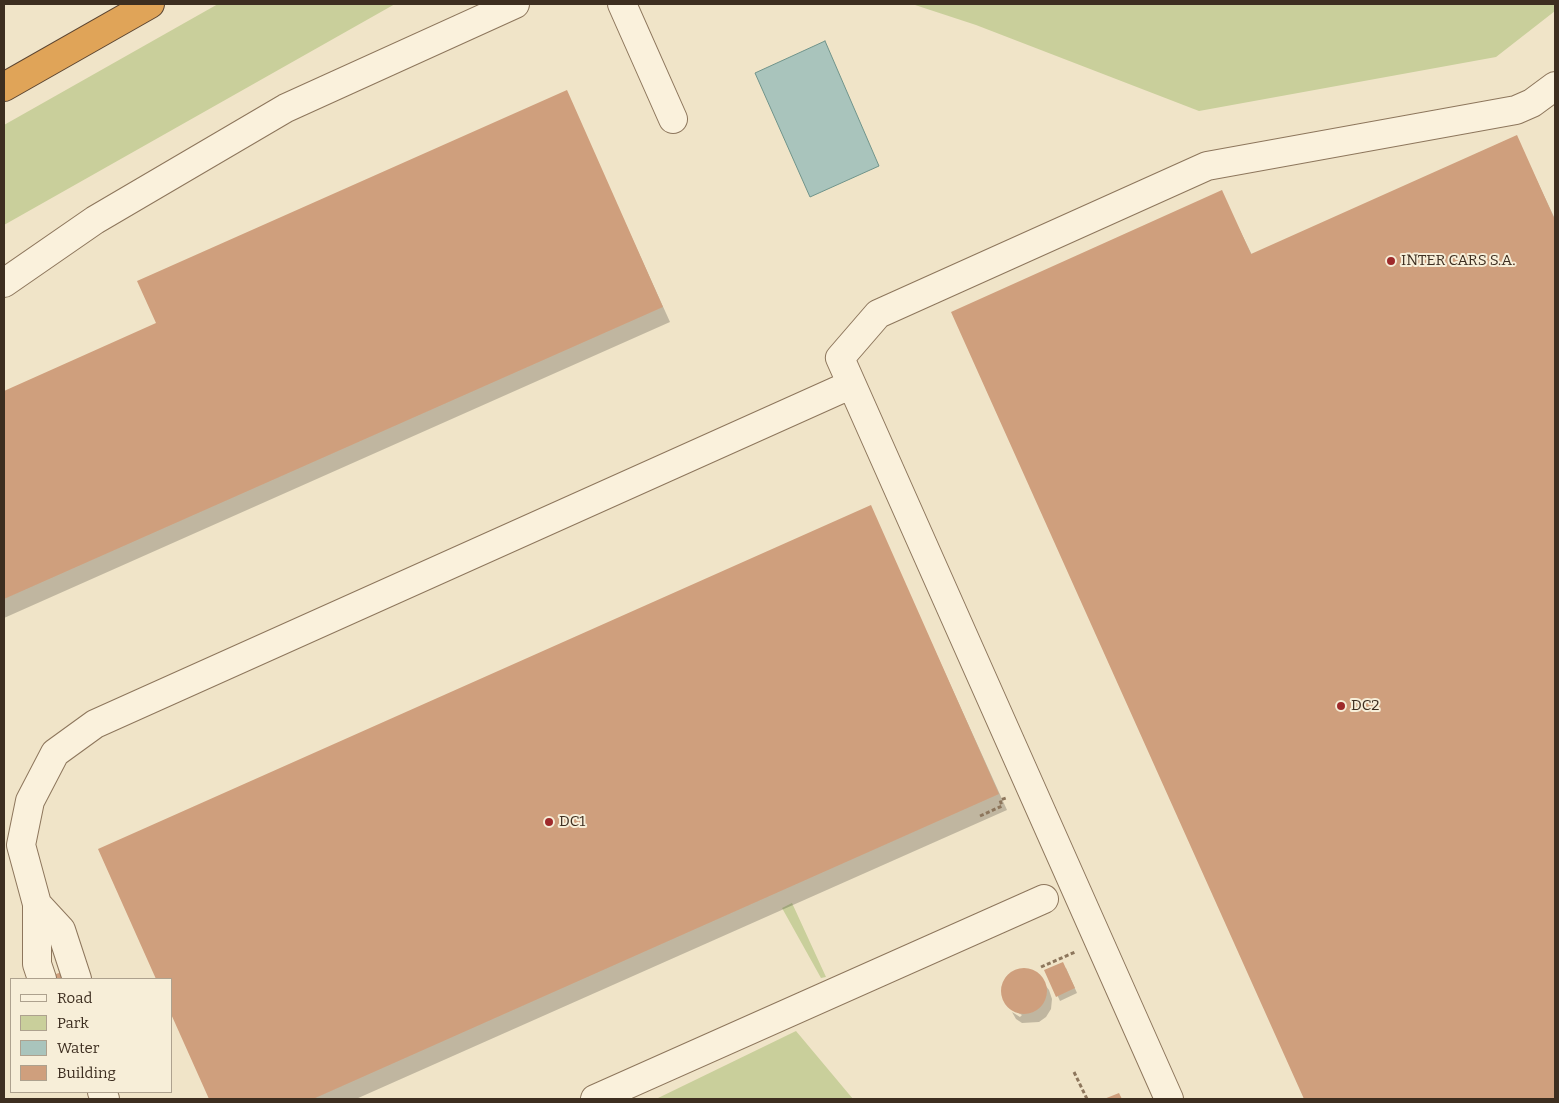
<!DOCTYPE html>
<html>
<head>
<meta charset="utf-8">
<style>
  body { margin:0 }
  #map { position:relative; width:1559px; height:1103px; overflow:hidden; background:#f0e4c8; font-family:Bitter,serif }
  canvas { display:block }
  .frame { position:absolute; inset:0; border:5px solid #3d2e20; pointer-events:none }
  .legend { position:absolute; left:10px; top:978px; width:162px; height:115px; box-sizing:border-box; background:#f7eed8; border:1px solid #ada18e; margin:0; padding:6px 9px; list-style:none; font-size:15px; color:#3d2e20 }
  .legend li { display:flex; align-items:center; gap:10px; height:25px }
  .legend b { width:25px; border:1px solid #ada18e }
</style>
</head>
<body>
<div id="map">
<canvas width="1559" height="1103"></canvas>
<div class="frame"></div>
<ul class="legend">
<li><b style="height:6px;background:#faf1dc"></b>Road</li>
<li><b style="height:14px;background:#c9cf9b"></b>Park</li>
<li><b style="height:14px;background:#a9c4bc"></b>Water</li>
<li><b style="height:14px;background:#cf9f7d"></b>Building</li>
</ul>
</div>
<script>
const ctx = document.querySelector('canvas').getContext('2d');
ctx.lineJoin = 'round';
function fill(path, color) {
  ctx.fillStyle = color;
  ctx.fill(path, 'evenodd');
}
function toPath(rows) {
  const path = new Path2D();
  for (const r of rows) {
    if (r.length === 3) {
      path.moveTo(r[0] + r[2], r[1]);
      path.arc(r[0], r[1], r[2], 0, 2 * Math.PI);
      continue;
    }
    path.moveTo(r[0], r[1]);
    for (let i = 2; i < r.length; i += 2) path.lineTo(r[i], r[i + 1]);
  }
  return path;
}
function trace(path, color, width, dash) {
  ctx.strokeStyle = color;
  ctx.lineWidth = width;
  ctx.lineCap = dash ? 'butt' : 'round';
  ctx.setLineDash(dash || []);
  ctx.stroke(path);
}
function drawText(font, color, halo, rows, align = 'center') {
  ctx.font = font + ' Bitter,serif';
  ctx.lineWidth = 4;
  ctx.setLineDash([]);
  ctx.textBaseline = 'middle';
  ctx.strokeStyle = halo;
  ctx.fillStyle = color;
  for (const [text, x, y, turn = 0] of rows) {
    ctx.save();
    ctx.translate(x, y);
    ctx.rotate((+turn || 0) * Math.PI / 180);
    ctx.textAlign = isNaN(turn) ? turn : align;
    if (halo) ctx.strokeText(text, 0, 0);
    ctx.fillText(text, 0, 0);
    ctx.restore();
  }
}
fill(toPath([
  [218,4,395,4,4,225,4,125],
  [912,4,1555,4,1555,11,1496,57,1199,111,976,25],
  [792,903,826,977,821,978,782,908],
  [796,1031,853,1099,656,1099]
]), '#c9cf9b');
const water = toPath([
  [825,41,879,166,810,197,755,73,825,41]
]);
fill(water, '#a9c4bc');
trace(water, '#6f938a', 1);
fill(toPath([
  [566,92,670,322,4,618,4,392,157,324],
  [1516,136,1555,219,1555,1099,1305,1099,953,312,1221,192,1252,255],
  [870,507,1007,810,356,1099,211,1099,171,1011,171,979,157,979,99,850],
  [1066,968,1077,993,1060,1001,1046,971],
  [1020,969,1036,973,1049,990,1052,999,1051,1009,1046,1017,1039,1022,1022,1023,1016,1019,1012,1012,1020,1017,1022,1015,1009,1008,1002,993,1006,977]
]), '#0003');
fill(toPath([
  [567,90,663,307,4,599,4,391,156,323,137,281],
  [1517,135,1555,220,1555,1099,1304,1099,951,312,1222,190,1251,254],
  [871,505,999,794,313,1099,209,1099,171,1014,171,979,156,979,98,849],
  [1063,962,1075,988,1056,997,1044,970],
  [1024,991,23],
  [65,971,68,979,51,979,50,976],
  [1119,1093,1122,1099,1104,1099]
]), '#cf9f7d');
const minor = toPath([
  [622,4,673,119],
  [4,283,95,220,286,108,515,4],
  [37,904,61,930,77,979],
  [42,979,37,964,37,904,21,845,30,801,55,753,95,724,850,385],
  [102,1092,105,1099],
  [595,1099,1044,899],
  [1169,1099,840,358,878,314,1207,166,1516,110,1532,103,1555,86]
]);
const highway = toPath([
  [4,87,150,4]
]);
trace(minor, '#8d765c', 30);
trace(highway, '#5b4430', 30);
trace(toPath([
  [980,816,1002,806,1000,800,1006,798],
  [1041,967,1075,952],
  [1074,1072,1087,1099]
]), '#8d765c', 3, [4, 2.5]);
trace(minor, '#faf1dc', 28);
trace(highway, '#e0a458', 28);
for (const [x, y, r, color] of [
  [1391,261,5,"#9e2a2b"],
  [1341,706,5,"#9e2a2b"],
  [549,822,5,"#9e2a2b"]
]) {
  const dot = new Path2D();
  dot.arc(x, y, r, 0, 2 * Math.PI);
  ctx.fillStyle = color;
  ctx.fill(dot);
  trace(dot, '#f7eed8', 2);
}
drawText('15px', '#3d2e20', '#f7eed8', [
  ["INTER CARS S.A.",1401,261],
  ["DC2",1351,706],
  ["DC1",559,822]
], 'left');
</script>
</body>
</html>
